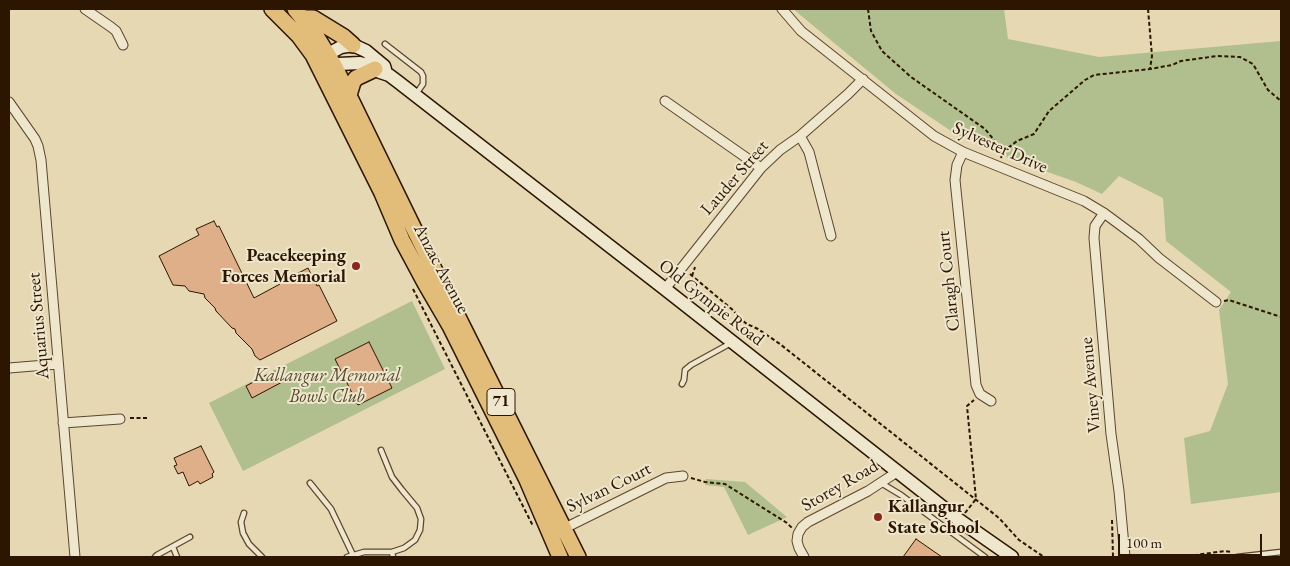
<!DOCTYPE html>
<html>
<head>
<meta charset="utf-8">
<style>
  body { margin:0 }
  #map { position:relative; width:1290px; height:566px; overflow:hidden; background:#e5d8b2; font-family:"EB Garamond",serif }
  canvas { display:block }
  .frame { position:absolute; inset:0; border:10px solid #2d1601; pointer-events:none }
  .scale { position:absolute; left:1118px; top:534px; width:144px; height:22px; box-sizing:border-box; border:2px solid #2d1601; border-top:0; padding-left:6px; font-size:15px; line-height:18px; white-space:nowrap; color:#2d1601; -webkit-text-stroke:4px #eee6cd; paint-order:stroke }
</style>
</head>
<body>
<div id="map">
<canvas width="1290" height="566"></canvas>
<div class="frame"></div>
<div class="scale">100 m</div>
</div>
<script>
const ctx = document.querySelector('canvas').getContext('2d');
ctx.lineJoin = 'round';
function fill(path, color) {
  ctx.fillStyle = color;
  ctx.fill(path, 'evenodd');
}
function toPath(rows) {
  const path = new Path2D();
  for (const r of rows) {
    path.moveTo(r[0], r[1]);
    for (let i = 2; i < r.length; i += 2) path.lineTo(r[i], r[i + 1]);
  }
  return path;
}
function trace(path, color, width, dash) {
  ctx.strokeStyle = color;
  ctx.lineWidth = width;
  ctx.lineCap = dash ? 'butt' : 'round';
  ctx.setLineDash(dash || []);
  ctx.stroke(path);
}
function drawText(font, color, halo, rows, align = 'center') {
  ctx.font = font + ' "EB Garamond",serif';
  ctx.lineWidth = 4;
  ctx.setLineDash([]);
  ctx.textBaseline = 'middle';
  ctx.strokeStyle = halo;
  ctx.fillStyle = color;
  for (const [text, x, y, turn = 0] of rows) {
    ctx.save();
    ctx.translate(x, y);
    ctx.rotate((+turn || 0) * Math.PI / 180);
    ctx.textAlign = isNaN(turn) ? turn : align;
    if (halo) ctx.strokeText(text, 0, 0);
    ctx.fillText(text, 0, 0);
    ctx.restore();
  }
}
fill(toPath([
  [794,9,1004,9,1008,39,1099,57,1281,41,1281,492,1191,504,1184,438,1210,431,1228,384,1219,310,1231,292,1166,241,1163,198,1119,176,1102,194,1076,182,1011,159,954,133,896,94,799,14],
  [412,301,445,369,243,471,209,403],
  [706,479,745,482,787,517,748,535,724,487,705,485]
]), '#b1bf8e');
const building = toPath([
  [214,221,217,227,219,226,254,298,280,284,279,283,308,268,317,286,319,285,337,321,260,360,255,356,252,349,236,333,235,329,232,328,216,311,215,308,205,298,204,294,189,291,185,286,173,285,159,256,199,235,196,229,214,221],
  [369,342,392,388,358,405,335,359,369,342],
  [279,370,284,381,252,398,246,386,274,371,274,372,279,370],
  [201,446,214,472,212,474,213,477,200,484,198,481,189,486,183,472,178,474,174,466,177,465,174,458,201,446],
  [916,539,942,557,903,557,916,539]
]);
fill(building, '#deaf88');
trace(building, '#2d1601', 1);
const lane = toPath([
  [385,44,421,72,423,76,423,84,416,94],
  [682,384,684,380,685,370,691,365,731,343],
  [381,450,392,477,402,490,417,508,421,519,420,530,415,540,404,548,392,552],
  [310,483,331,509,353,555],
  [881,483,901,495,985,557],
  [244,513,241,522,243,533,249,544,262,557],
  [173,547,177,557],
  [155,557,157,555,190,537],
  [347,557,364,552,392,552,393,557],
  [1237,557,1281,552]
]);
const street = toPath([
  [85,9,111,27,116,31,123,45],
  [782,9,801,31,934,136,963,152,1084,201,1104,213,1139,239,1159,258,1216,302],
  [665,101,761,168],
  [9,102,35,139,38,146,41,160,75,557],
  [800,136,809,152,831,236],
  [963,152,957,165,955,180,976,385,980,394,991,401],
  [1104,213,1095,226,1094,238,1111,434,1119,491,1125,557],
  [665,289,761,168,780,150,800,136,848,94,863,79],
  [9,368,58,364],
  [63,423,120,419],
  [561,530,666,478,683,476],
  [804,557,799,548,797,541,798,534,802,527,808,522,868,491,897,472]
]);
const secondary = toPath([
  [319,59,341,47,353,45,366,51,384,66,385,69],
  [325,69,339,64,360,63,371,66,380,72,389,75,397,81,665,289,959,520,1012,557]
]);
const highway = toPath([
  [272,9,299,36,313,55,382,193,402,240,425,283,450,326,527,480,560,557],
  [295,9,315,34,334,65,415,231,578,557],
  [303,18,313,18,344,37,353,45],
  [349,95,353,82,356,78,375,69]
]);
trace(lane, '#5b462d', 7);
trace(street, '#5b462d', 11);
trace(secondary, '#2d1601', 15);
trace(highway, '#2d1601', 18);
trace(toPath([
  [868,9,871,31,882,51,911,77,985,129,1003,151],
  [1148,9,1152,56,1150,69],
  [1001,158,1003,152,1017,141,1034,134,1049,111,1085,80,1094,75,1150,69,1172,65,1181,61,1217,56,1240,57,1253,64,1268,90,1281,101],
  [690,274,734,311,739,318,747,324,758,329,780,344,999,518,1019,540,1044,557],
  [692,276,695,267],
  [413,289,533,526],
  [1224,301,1229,300,1281,317],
  [130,418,147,418],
  [691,478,705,482,725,484,787,523,792,528],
  [965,513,976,499,967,406,974,400],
  [1112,520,1113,557],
  [1133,556,1138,556,1139,557],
  [1181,557,1225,551,1232,552]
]), '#2d1601', 2, [4, 2.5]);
trace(lane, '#eee6cd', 4.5);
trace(street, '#eee6cd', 9);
trace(secondary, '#eee6cd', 12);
trace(highway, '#e2bc79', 15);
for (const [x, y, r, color] of [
  [356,266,5,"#8f2418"],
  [878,517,5,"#8f2418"]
]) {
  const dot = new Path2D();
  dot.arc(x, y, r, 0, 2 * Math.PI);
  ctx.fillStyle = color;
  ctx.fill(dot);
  trace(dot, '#eee6cd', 2);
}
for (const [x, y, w] of [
  [501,402,28]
]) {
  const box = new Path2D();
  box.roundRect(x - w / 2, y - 13.5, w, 27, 4);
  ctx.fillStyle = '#eee6cd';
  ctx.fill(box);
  trace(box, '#2d1601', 1);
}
drawText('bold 16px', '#2d1601', null, [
  ["71",501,402]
]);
drawText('18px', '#2d1601', '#eee6cd', [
  ["Sylvester Drive",1000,148,24],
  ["Lauder Street",735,178,-49],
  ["Anzac Avenue",441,269,62],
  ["Claragh Court",949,281,-96],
  ["Old Gympie Road",711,303,38],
  ["Aquarius Street",39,326,-95],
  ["Viney Avenue",1091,385,-95],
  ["Storey Road",840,486,-30],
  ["Sylvan Court",609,488,-26]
]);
drawText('bold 18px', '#2d1601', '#eee6cd', [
  ["Peacekeeping",346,256],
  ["Forces Memorial",346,277],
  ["Kallangur",888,507,"left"],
  ["State School",888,528,"left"]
], 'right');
drawText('italic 18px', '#55492b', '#eee6cd', [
  ["Kallangur Memorial",327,376],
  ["Bowls Club",327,397]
]);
</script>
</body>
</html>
